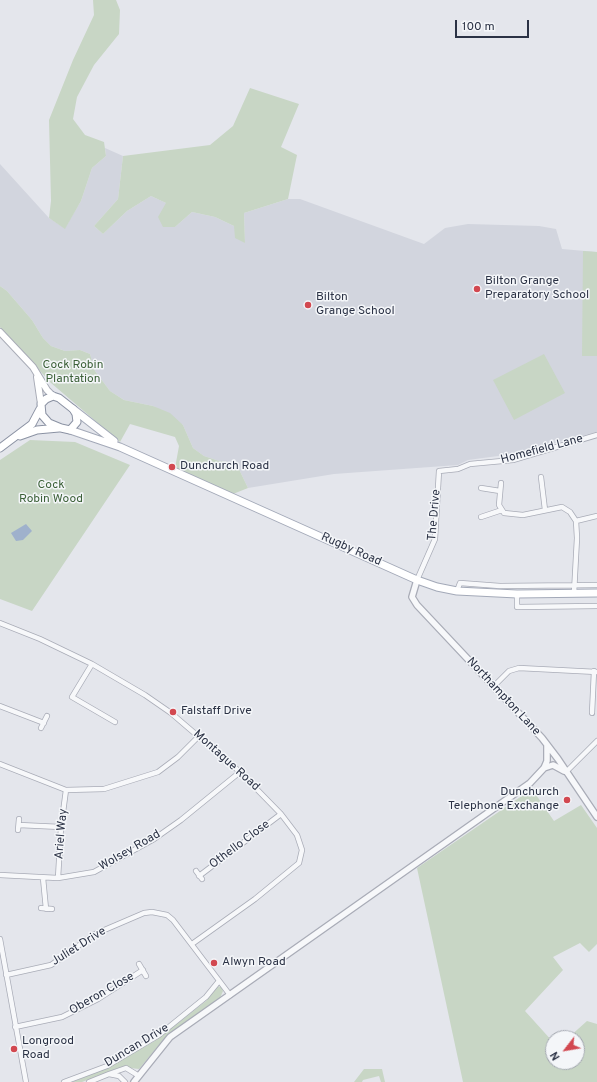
<!DOCTYPE html>
<html>
<head>
<meta charset="utf-8">
<style>
  body { margin:0 }
  #map { position:relative; width:597px; height:1082px; overflow:hidden; background:#e4e6ec; font-family:Overpass,sans-serif }
  canvas { display:block }
  .north { position:absolute; left:545px; top:1030px; width:40px; height:40px; box-sizing:border-box; background:#f4f6f9; border:1px solid #a4a8b1; border-radius:50%; rotate:239deg; font-size:11px; font-weight:700; line-height:16px; text-align:center; color:#2b3245 }
  .north::after { content:''; display:block; margin:auto; width:14px; height:18px; background:#d24850; clip-path:polygon(50% 0,100% 100%,50% 72%,0 100%) }
  .scale { position:absolute; left:455px; top:20px; width:74px; height:18px; box-sizing:border-box; border:2px solid #2b3245; border-top:0; padding-left:5px; font-size:12px; line-height:14px; white-space:nowrap; color:#2b3245; -webkit-text-stroke:3px #f4f6f9; paint-order:stroke }
</style>
</head>
<body>
<div id="map">
<canvas width="597" height="1082"></canvas>
<div class="north">N</div>
<div class="scale">100 m</div>
</div>
<script>
const ctx = document.querySelector('canvas').getContext('2d');
ctx.lineJoin = 'round';
function fill(path, color) {
  ctx.fillStyle = color;
  ctx.fill(path, 'evenodd');
}
function toPath(rows) {
  const path = new Path2D();
  for (const r of rows) {
    path.moveTo(r[0], r[1]);
    for (let i = 2; i < r.length; i += 2) path.lineTo(r[i], r[i + 1]);
  }
  return path;
}
function trace(path, color, width, dash) {
  ctx.strokeStyle = color;
  ctx.lineWidth = width;
  ctx.lineCap = dash ? 'butt' : 'round';
  ctx.setLineDash(dash || []);
  ctx.stroke(path);
}
function drawText(font, color, halo, rows, align = 'center') {
  ctx.font = font + ' Overpass,sans-serif';
  ctx.lineWidth = 3;
  ctx.setLineDash([]);
  ctx.textBaseline = 'middle';
  ctx.strokeStyle = halo;
  ctx.fillStyle = color;
  for (const [text, x, y, turn = 0] of rows) {
    ctx.save();
    ctx.translate(x, y);
    ctx.rotate((+turn || 0) * Math.PI / 180);
    ctx.textAlign = isNaN(turn) ? turn : align;
    if (halo) ctx.strokeText(text, 0, 0);
    ctx.fillText(text, 0, 0);
    ctx.restore();
  }
}
fill(toPath([
  [105,148,123,156,118,199,94,226,103,234,127,211,151,196,166,203,175,227,192,212,215,217,234,226,245,243,244,213,288,199,300,199,424,244,445,228,468,224,539,226,556,229,562,249,597,252,597,432,513,454,468,460,458,465,334,474,248,488,236,463,219,461,204,456,193,448,183,425,153,406,124,400,110,391,95,371,90,354,80,350,65,351,51,346,43,338,32,320,7,291,0,286,0,164,49,218,65,228,81,201,92,168,106,156]
]), '#d2d5de');
fill(toPath([
  [93,0,116,0,120,10,119,34,94,65,77,97,73,119,85,135,104,142,106,156,92,168,81,201,65,229,49,218,51,201,49,120,73,60,94,15],
  [250,88,299,104,281,147,297,155,288,199,244,213,245,243,235,238,234,226,215,217,192,212,175,227,163,227,158,217,166,203,151,196,127,211,103,234,94,226,118,199,123,156,210,145,233,126],
  [583,251,597,252,597,356,582,356],
  [0,286,7,291,32,320,43,338,51,346,65,351,80,350,90,354,95,371,110,391,124,400,153,406,170,413,183,425,193,448,204,456,219,461,236,463,248,488,233,494,175,468,179,446,175,437,130,424,120,442,51,383,0,327],
  [544,354,565,393,514,420,493,380],
  [30,440,75,442,130,465,32,611,0,599,0,460],
  [532,789,554,821,581,805,597,828,597,944,589,952,580,943,553,957,563,970,525,1011,553,1042,553,1062,577,1062,577,1038,568,1038,587,1021,597,1024,597,1082,463,1082,417,868],
  [217,986,221,987,223,991,220,998,164,1039,139,1069,121,1067,82,1082,72,1082,112,1065,153,1042,206,1001],
  [364,1069,382,1069,385,1082,381,1082,379,1076,363,1080,362,1082,354,1082]
]), '#c8d6c5');
fill(toPath([
  [26,524,32,531,23,540,16,541,11,533]
]), '#9fb1cc');
const minor = toPath([
  [541,477,545,510],
  [501,483,499,505,504,513,523,515,562,507,570,512,576,521,577,538,574,593],
  [481,488,500,491],
  [481,517,502,510],
  [576,521,597,516],
  [417,580,435,539,439,471,458,469,470,464,513,460,597,435],
  [457,591,460,583,500,586,597,585],
  [517,594,517,607,597,606],
  [0,623,40,639,92,664,145,695,171,713,240,772,281,814,297,835,302,850,299,863,255,899,192,944],
  [92,664,72,697,115,722],
  [494,686,509,671,519,668,597,672],
  [0,706,44,723],
  [592,713,594,671],
  [41,728,47,716],
  [0,764,66,790,104,789,158,772,178,757,199,736],
  [566,772,597,741],
  [19,825,61,827],
  [18,830,19,819],
  [196,871,202,879],
  [0,875,58,878,94,872,154,839,181,820,240,772],
  [199,876,281,814],
  [43,878,46,909],
  [58,878,61,827,66,790],
  [41,908,52,909],
  [0,939,26,1082],
  [139,964,146,976],
  [6,975,51,965,95,934,144,913,152,912,167,915,173,920,230,995],
  [15,1027,62,1017,98,999,143,970],
  [64,1082,107,1066,159,1035,206,997,219,981],
  [89,1082,109,1074],
  [125,1082,119,1076,109,1074,126,1068,139,1076]
]);
const tertiary = toPath([
  [417,580,412,597,417,605,542,738,558,759,597,817],
  [544,768,553,765,564,771],
  [134,1082,170,1037,530,783,544,768,547,761,547,746]
]);
const secondary = toPath([
  [0,332,33,367,47,390,53,396],
  [37,377,41,404]
]);
const primary = toPath([
  [73,409,114,441],
  [70,430,120,447,417,580,437,587,457,591,517,594,597,593]
]);
const trunk = toPath([
  [53,396,59,398,73,409,76,414,77,422,70,430,61,428,49,423,42,415,41,404,46,399,53,396],
  [20,436,37,430,59,428],
  [0,448,32,424,40,409]
]);
trace(minor, '#a9acb7', 6);
trace(tertiary, '#a9acb7', 8);
trace(secondary, '#a9acb7', 8);
trace(primary, '#a3a9b8', 9);
trace(trunk, '#8b92a3', 9);
trace(minor, '#f7f8fa', 4.5);
trace(tertiary, '#f7f8fa', 5.5);
trace(secondary, '#fff', 6);
trace(primary, '#fff', 7);
trace(trunk, '#fff', 7);
for (const [x, y, r, color] of [
  [477,289,4,"#d24850"],
  [308,305,4,"#d24850"],
  [172,467,4,"#d24850"],
  [173,712,4,"#d24850"],
  [567,800,4,"#d24850"],
  [214,963,4,"#d24850"],
  [14,1049,4,"#d24850"]
]) {
  const dot = new Path2D();
  dot.arc(x, y, r, 0, 2 * Math.PI);
  ctx.fillStyle = color;
  ctx.fill(dot);
  trace(dot, '#f4f6f9', 1.5);
}
drawText('12px', '#2b3245', '#f4f6f9', [
  ["Bilton Grange",485,282],
  ["Preparatory School",485,296],
  ["Bilton",316,298],
  ["Grange School",316,312],
  ["Dunchurch Road",180,467],
  ["Falstaff Drive",181,712],
  ["Dunchurch",559,793,"right"],
  ["Telephone Exchange",559,807,"right"],
  ["Alwyn Road",222,963],
  ["Longrood",22,1042],
  ["Road",22,1056]
], 'left');
drawText('12px', '#3c6138', '#f4f6f9', [
  ["Cock Robin",73,366],
  ["Plantation",73,380],
  ["Cock",51,486],
  ["Robin Wood",51,500]
]);
drawText('12px', '#2b3245', '#f4f6f9', [
  ["Homefield Lane",542,450,-15],
  ["The Drive",435,515,-85],
  ["Rugby Road",351,550,24],
  ["Northampton Lane",503,697,47],
  ["Montague Road",226,761,42],
  ["Ariel Way",62,834,-85],
  ["Othello Close",240,845,-37],
  ["Wolsey Road",130,851,-30],
  ["Juliet Drive",79,947,-32],
  ["Oberon Close",102,994,-30],
  ["Duncan Drive",137,1046,-31]
]);
</script>
</body>
</html>
